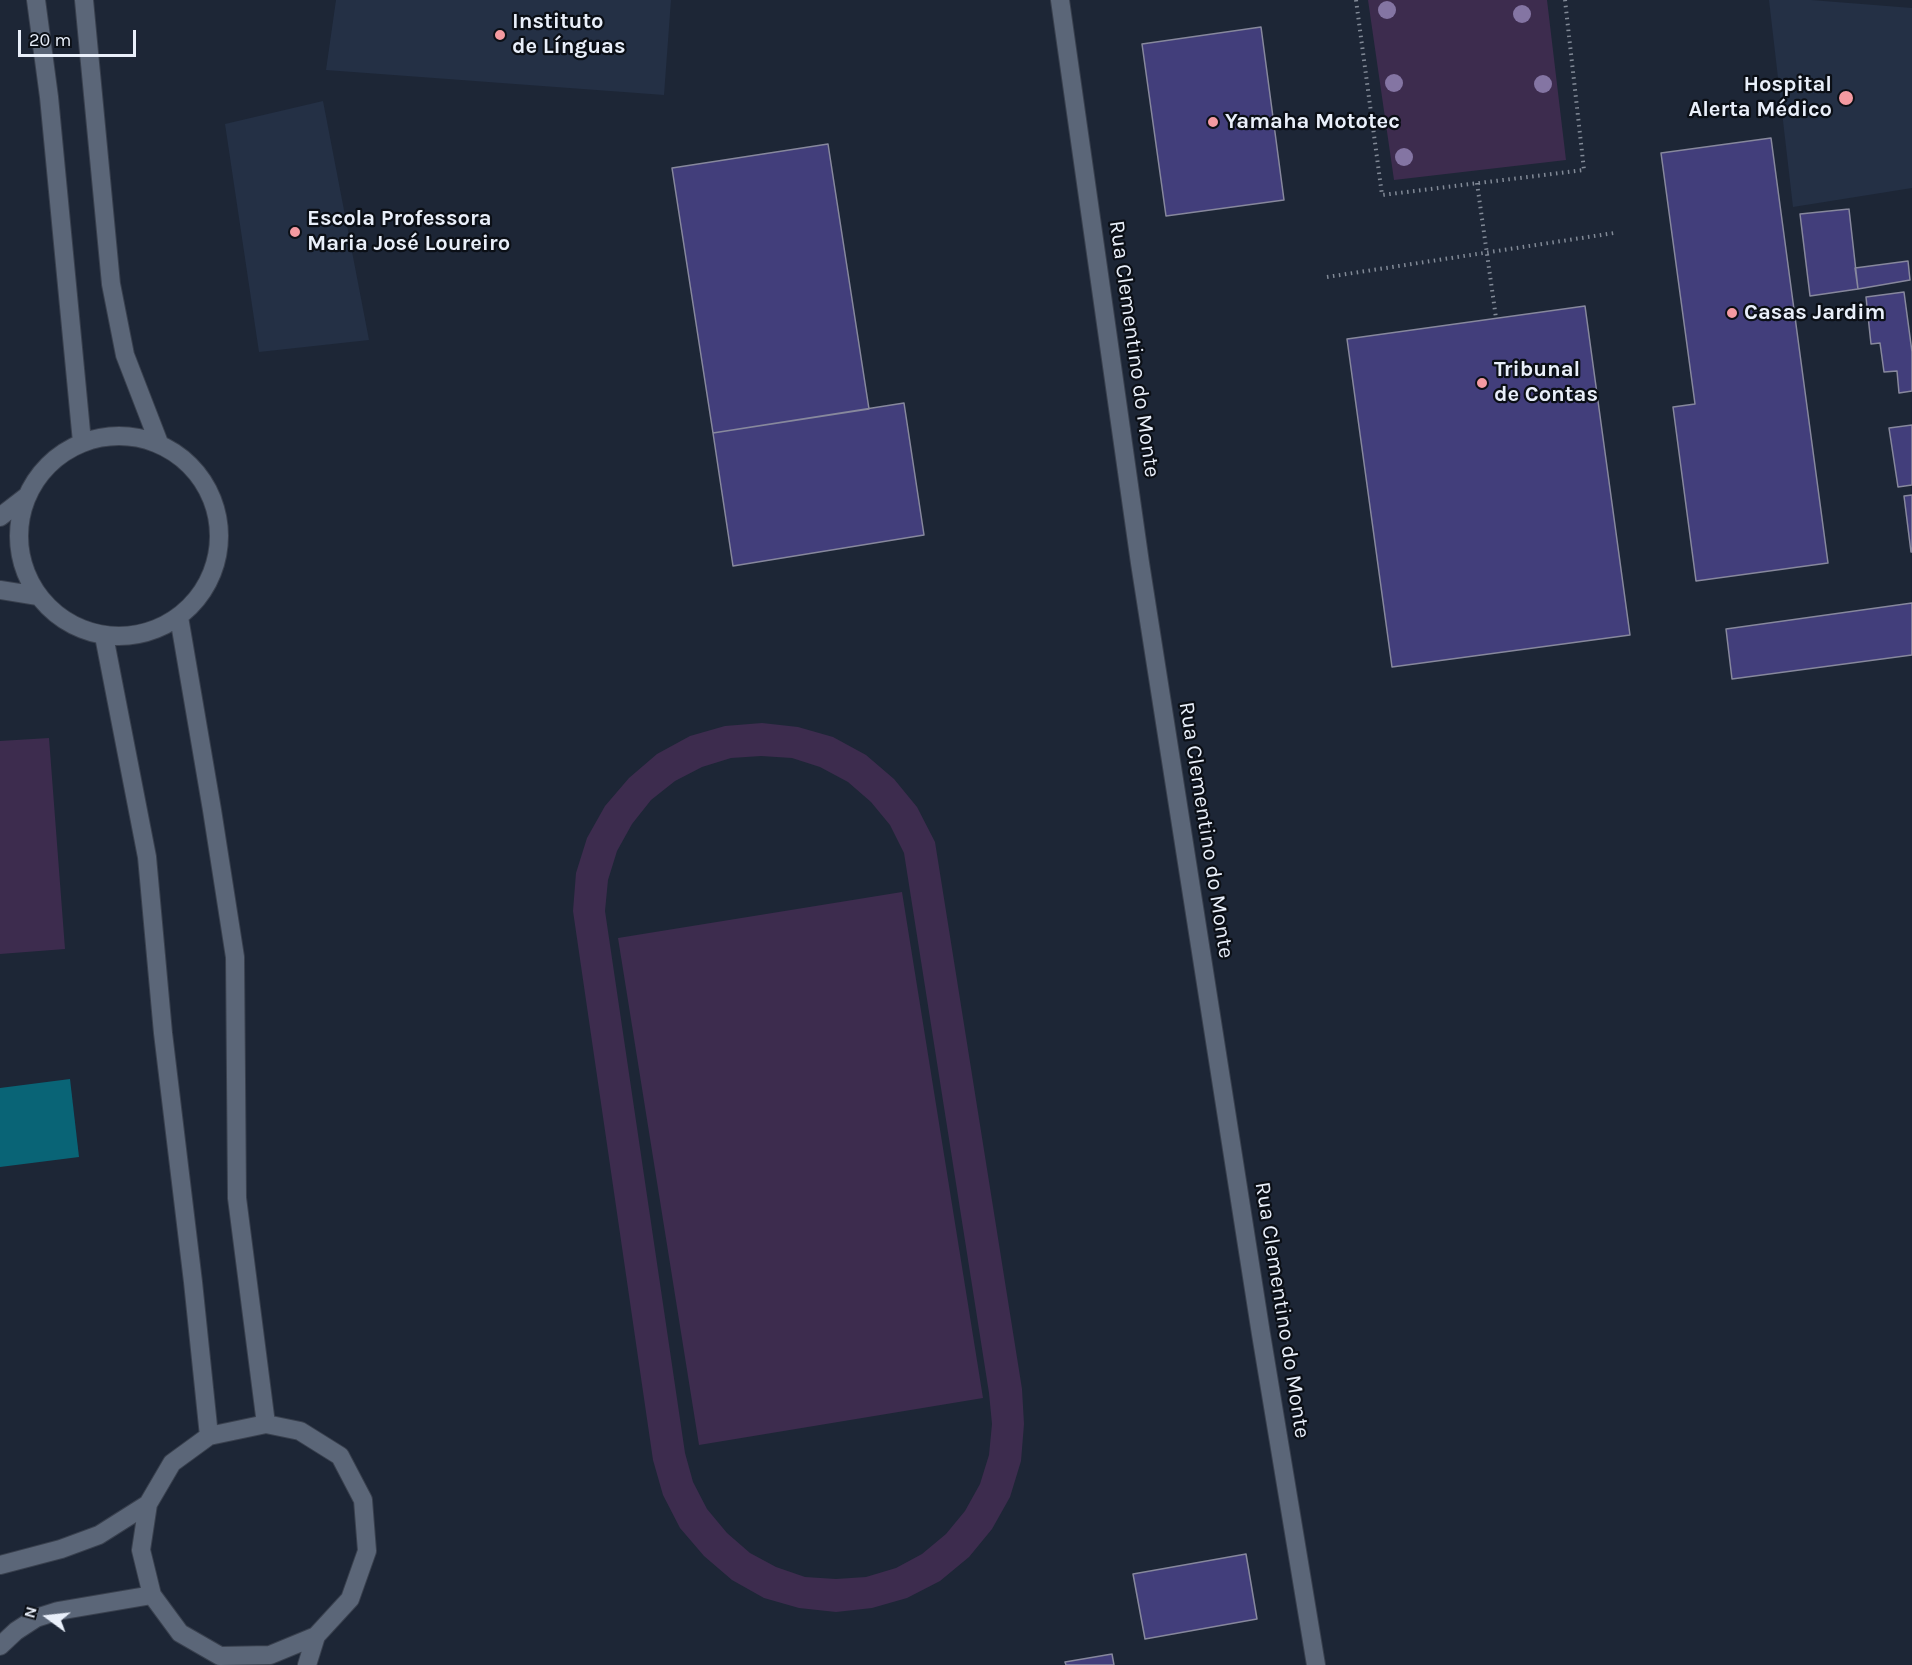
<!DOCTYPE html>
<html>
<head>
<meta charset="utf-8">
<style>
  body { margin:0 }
  #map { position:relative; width:1912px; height:1665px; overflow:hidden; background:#1d2636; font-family:Karla,sans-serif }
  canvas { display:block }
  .north { position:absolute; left:18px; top:1587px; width:60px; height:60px; -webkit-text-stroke:4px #0b0f16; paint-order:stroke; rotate:285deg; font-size:16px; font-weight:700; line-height:24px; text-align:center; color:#e9effa }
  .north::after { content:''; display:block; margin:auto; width:21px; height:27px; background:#e9effa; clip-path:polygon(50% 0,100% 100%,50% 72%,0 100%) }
  .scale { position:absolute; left:18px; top:30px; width:118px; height:27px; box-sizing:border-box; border:3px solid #e9effa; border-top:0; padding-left:8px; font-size:18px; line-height:21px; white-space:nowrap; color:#e9effa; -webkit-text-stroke:4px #0b0f16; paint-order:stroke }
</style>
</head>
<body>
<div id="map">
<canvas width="1912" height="1665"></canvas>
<div class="north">N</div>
<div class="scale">20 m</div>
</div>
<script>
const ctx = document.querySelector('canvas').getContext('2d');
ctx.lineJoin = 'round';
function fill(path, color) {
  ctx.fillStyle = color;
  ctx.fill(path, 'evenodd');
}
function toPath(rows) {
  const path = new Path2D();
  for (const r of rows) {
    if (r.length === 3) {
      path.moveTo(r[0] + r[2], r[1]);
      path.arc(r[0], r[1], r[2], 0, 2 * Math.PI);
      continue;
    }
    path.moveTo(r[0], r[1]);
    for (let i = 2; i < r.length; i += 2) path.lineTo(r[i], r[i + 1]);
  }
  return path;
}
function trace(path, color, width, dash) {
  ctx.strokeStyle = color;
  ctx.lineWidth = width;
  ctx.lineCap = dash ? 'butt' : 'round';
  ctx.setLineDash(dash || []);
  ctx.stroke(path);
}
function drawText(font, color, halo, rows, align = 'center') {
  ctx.font = font + ' Karla,sans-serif';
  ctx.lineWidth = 4.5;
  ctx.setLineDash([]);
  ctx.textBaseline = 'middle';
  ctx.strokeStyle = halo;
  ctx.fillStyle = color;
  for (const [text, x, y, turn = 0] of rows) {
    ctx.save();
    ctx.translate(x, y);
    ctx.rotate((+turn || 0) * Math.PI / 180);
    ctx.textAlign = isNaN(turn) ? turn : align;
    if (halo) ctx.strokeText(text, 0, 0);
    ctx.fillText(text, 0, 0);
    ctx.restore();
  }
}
fill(toPath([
  [336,0,671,0,664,95,326,70],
  [1769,0,1811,0,1912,8,1912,188,1793,207],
  [323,101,369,340,259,352,225,124]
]), '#243045');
fill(toPath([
  [1368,0,1547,0,1566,160,1394,180],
  [762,723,798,727,833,737,866,755,894,779,917,807,935,842,1022,1389,1024,1424,1021,1461,1010,1497,992,1529,969,1557,940,1581,907,1598,872,1608,836,1612,799,1608,764,1598,732,1580,704,1556,680,1528,663,1495,653,1460,573,911,576,873,587,838,605,806,629,778,657,754,690,736,725,726],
  [761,756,792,758,820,767,848,782,871,802,890,825,904,853,989,1393,992,1424,989,1455,980,1484,965,1511,946,1534,922,1554,896,1568,866,1577,836,1579,805,1577,776,1567,750,1553,727,1533,707,1509,693,1482,685,1453,605,911,608,880,617,851,632,824,651,800,675,781,702,767,731,758],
  [49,738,65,949,0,954,0,741],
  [902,892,983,1398,699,1445,618,938]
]), '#3d2c4e');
fill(toPath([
  [70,1079,79,1157,0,1167,0,1088]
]), '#096476');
const building = toPath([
  [1261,27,1284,200,1166,216,1142,44,1261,27],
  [1771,138,1828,563,1696,581,1673,407,1695,404,1661,153,1771,138],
  [828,144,869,409,713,433,672,168,828,144],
  [1849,209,1858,289,1810,296,1800,214,1849,209],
  [1908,261,1910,280,1858,289,1855,268,1908,261],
  [1904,292,1912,352,1912,391,1899,393,1897,371,1884,372,1880,343,1871,344,1866,297,1904,292],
  [1585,306,1630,635,1392,667,1347,339,1585,306],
  [904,403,924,535,733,566,713,433,904,403],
  [1912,425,1912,485,1898,487,1889,428,1912,425],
  [1912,495,1912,552,1911,552,1904,496,1912,495],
  [1912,603,1912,655,1732,679,1726,629,1912,603],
  [1246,1554,1257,1619,1145,1639,1133,1574,1246,1554],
  [1112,1654,1114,1665,1066,1665,1065,1662,1112,1654]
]);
fill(building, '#423e7b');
trace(building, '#87889d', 1.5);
const minor = toPath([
  [36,0,49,97,82,442],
  [84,0,111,284,125,355,159,443],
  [1060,0,1140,563,1261,1334,1316,1665],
  [119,536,100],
  [0,517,27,496],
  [0,590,38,596],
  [179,617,212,810,235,957,237,1198,266,1424],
  [104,636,147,857,163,1033,193,1282,209,1436],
  [266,1424,300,1431,340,1456,363,1500,367,1551,350,1599,316,1636,270,1655,220,1656,180,1633,152,1595,141,1550,148,1504,172,1463,209,1436,266,1424],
  [0,1565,61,1549,99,1535,148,1504],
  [0,1646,16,1631,36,1618,58,1611,152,1595],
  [307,1665,316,1636]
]);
trace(minor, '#39404e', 20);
trace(toPath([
  [1356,0,1382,195,1584,170,1565,0],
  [1477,183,1496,318],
  [1327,277,1614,233]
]), '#828a97', 4, [1.5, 4.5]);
trace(minor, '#5b6678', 18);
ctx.fillStyle = '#8475a3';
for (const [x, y] of [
  [1387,10],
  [1522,14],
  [1394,83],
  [1543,84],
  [1404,157]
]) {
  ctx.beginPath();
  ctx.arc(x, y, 9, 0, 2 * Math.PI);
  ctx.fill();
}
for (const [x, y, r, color] of [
  [500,35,6,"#f49aa1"],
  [1846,98,8,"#f49aa1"],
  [1213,122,6,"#f49aa1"],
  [295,232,6,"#f49aa1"],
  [1732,313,6,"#f49aa1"],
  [1482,383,6,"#f49aa1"]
]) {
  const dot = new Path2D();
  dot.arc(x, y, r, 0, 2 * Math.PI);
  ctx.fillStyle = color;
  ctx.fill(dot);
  trace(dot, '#0b0f16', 2);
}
drawText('bold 22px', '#e9effa', '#0b0f16', [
  ["Instituto",512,22],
  ["de Línguas",512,47],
  ["Hospital",1832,85,"right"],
  ["Alerta Médico",1832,110,"right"],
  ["Yamaha Mototec",1225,122],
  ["Escola Professora",307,219],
  ["Maria José Loureiro",307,244],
  ["Casas Jardim",1744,313],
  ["Tribunal",1494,370],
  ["de Contas",1494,395]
], 'left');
drawText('22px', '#e9effa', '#0b0f16', [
  ["Rua Clementino do Monte",1134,349,82],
  ["Rua Clementino do Monte",1206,830,81],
  ["Rua Clementino do Monte",1282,1310,81]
]);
</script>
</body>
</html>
